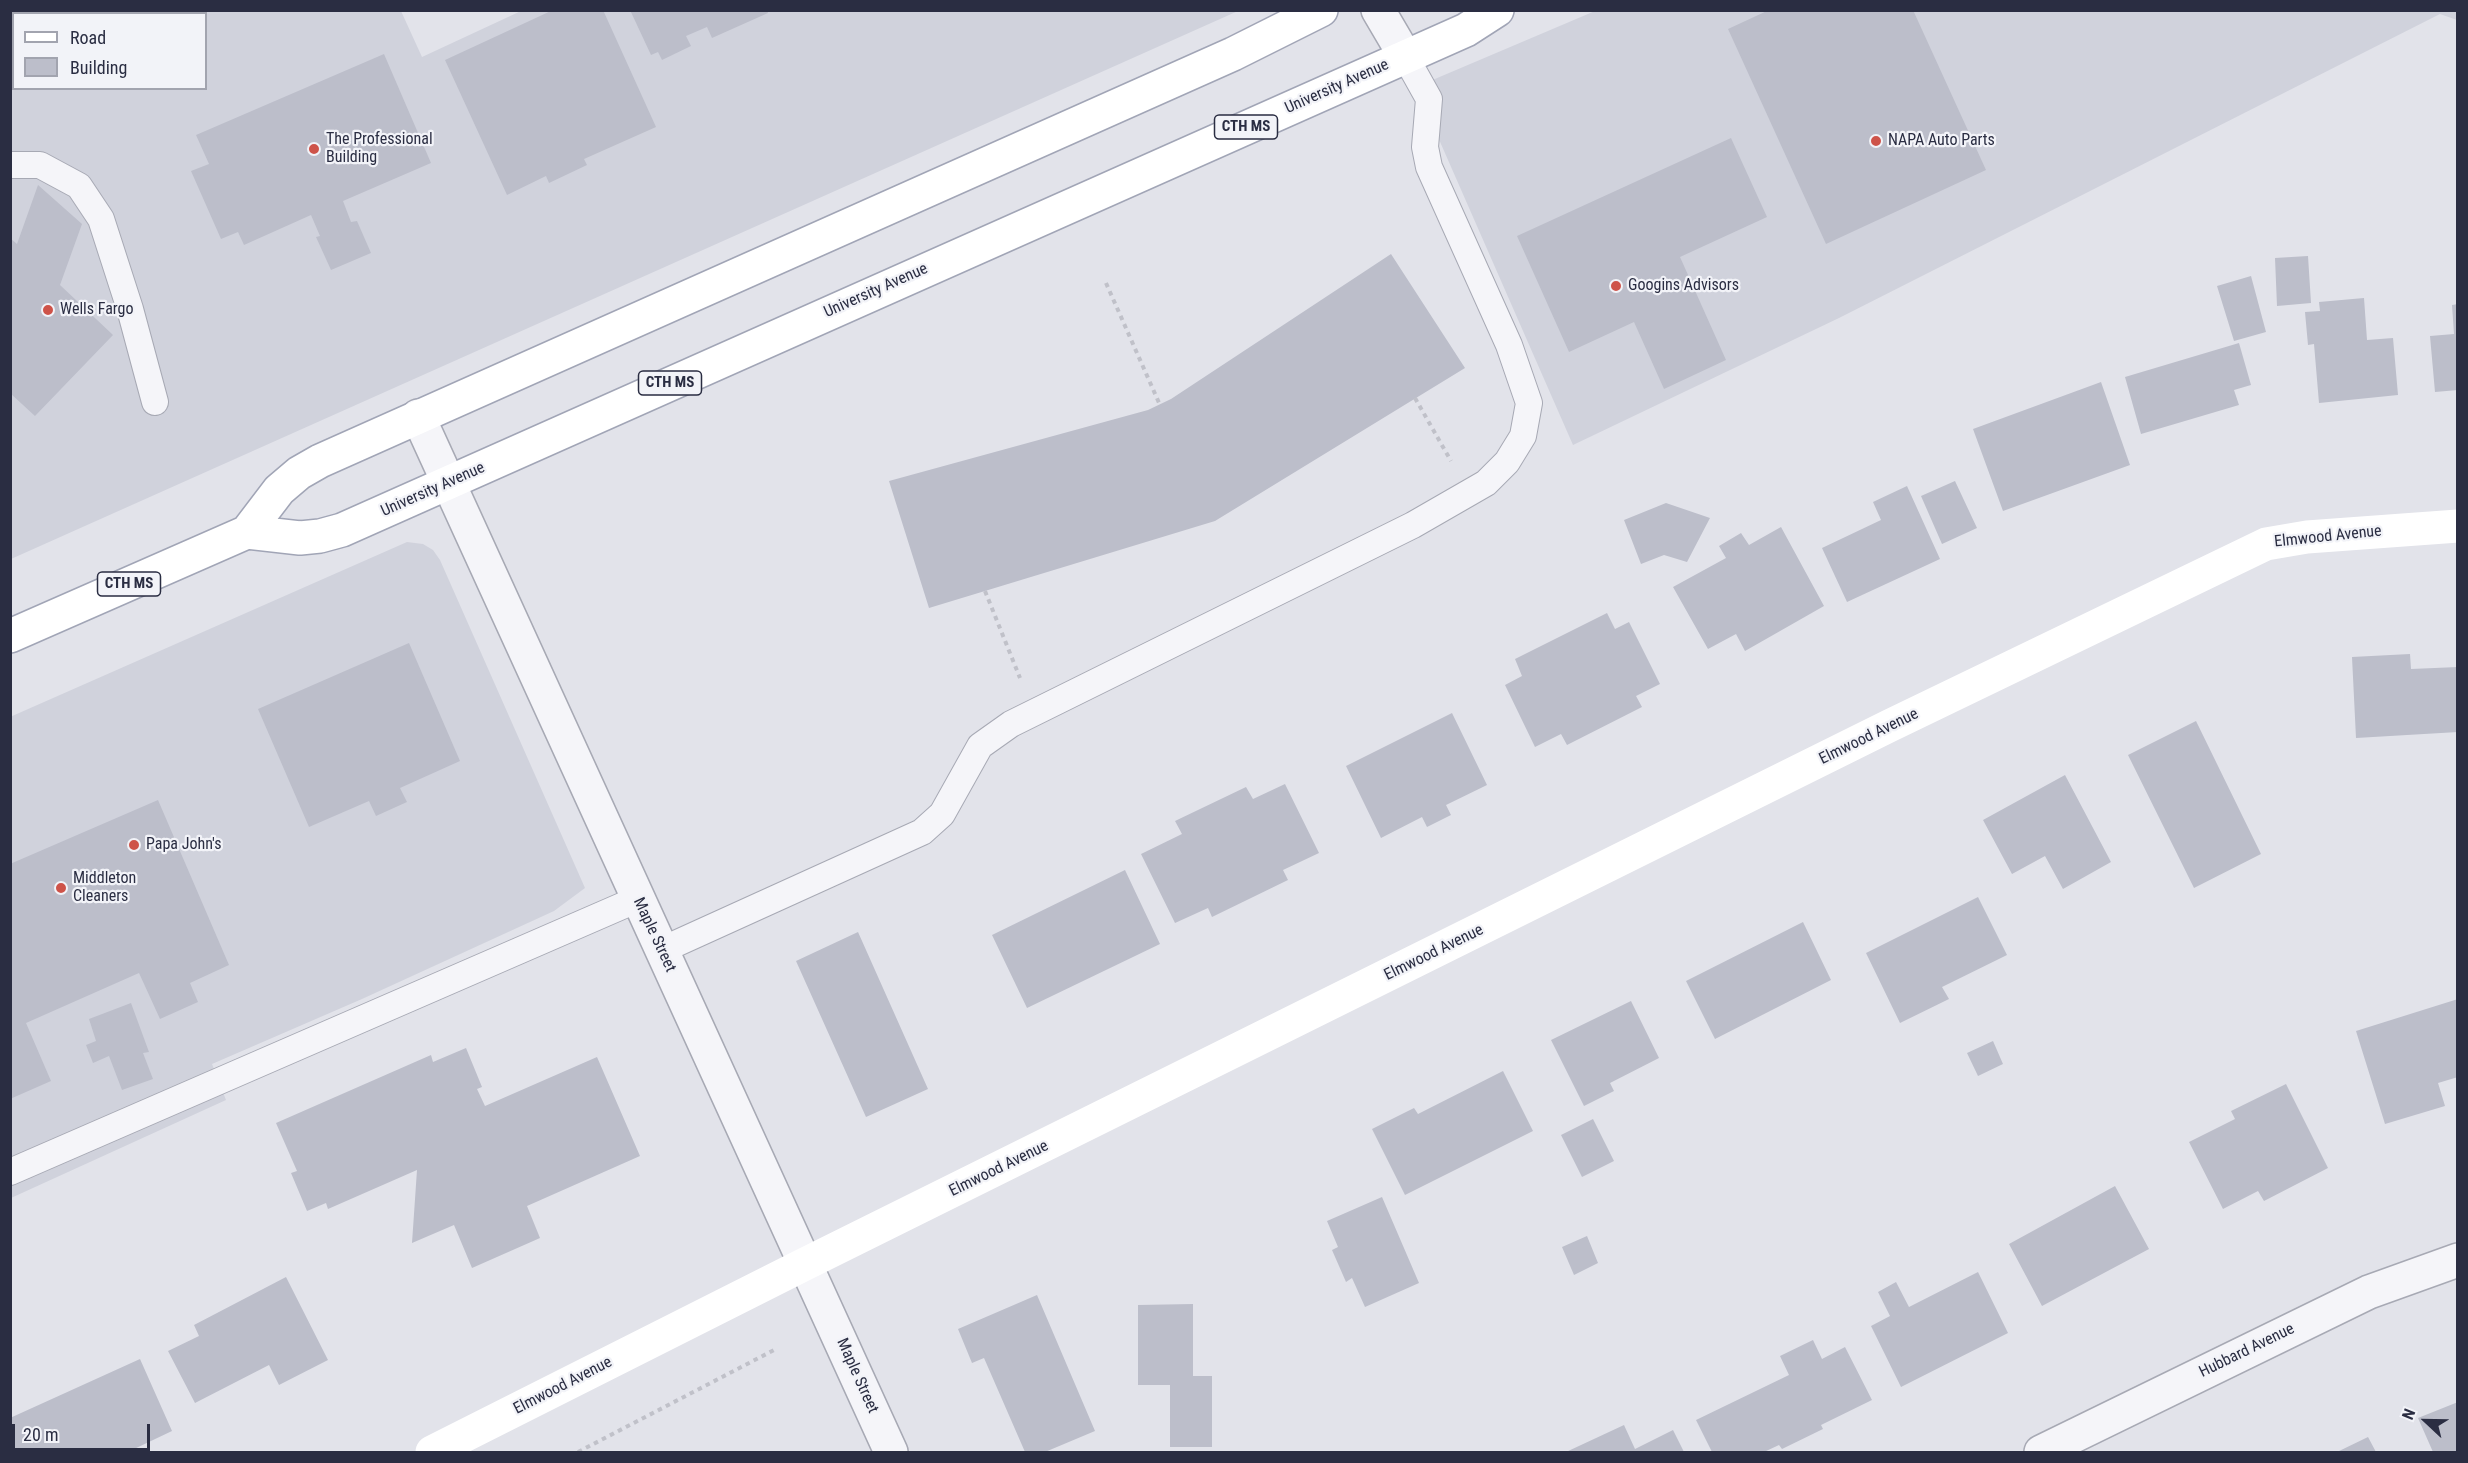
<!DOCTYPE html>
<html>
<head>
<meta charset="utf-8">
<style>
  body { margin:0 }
  #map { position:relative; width:2468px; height:1463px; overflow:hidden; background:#e2e3ea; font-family:"Roboto Condensed",sans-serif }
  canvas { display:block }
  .frame { position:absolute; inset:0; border:12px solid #2a2d42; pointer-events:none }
  .legend { position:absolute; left:12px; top:12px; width:195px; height:78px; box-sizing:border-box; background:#f2f3f8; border:2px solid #a2a4af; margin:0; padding:8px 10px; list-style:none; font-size:18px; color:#2a2d42 }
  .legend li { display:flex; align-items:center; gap:12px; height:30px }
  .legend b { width:30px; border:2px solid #a2a4af }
  .north { position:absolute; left:2396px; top:1391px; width:60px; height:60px; -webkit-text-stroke:4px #f2f3f8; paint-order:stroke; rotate:292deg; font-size:16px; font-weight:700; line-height:24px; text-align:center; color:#2a2d42 }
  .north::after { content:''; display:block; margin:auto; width:21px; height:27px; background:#2a2d42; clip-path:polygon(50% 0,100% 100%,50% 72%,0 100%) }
  .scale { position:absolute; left:12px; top:1424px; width:138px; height:27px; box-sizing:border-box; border:3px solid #2a2d42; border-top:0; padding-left:8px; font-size:18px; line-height:21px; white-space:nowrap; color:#2a2d42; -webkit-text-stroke:4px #f2f3f8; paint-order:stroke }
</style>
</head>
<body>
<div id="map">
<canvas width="2468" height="1463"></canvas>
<div class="frame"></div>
<ul class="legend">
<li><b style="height:8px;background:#fff"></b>Road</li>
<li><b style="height:16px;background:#bcbeca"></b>Building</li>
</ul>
<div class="north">N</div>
<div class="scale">20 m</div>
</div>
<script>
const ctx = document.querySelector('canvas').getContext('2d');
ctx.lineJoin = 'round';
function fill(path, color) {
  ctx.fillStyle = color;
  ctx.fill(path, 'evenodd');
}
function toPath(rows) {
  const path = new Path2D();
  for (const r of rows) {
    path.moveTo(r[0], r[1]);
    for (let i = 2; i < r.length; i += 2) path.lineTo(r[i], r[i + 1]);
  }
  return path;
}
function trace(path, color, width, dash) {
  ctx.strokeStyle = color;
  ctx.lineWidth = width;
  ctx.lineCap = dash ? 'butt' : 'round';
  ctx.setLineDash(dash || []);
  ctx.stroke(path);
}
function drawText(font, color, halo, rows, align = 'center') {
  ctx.font = font + ' "Roboto Condensed",sans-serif';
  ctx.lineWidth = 4.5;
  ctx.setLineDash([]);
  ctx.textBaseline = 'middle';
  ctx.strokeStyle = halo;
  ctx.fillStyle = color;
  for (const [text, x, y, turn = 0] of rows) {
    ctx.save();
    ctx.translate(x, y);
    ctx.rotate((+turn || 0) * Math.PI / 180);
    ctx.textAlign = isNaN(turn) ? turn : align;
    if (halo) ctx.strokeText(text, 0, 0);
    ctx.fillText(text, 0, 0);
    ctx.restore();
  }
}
fill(toPath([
  [152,11,401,11,422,57,521,11,1238,11,11,559,11,78,13,76,14,88,206,88,206,14,146,13],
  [1595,11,2457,11,2457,20,2440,14,1839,318,1573,445,1416,87],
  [407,542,423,544,433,550,440,560,585,888,554,911,362,999,212,1064,226,1100,11,1198,10,717]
]), '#d0d2dc');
fill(toPath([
  [10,10,80,10,74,14,14,14,14,48,10,50],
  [553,10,603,10,656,127,584,159,587,165,549,183,546,176,507,195,445,60],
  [630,10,767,10,768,13,712,38,707,27,686,36,691,46,662,60,658,52,651,55],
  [1769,10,1913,10,1986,170,1826,244,1728,29],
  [384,54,431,163,343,201,351,222,357,221,371,253,331,270,316,237,320,236,311,215,244,245,238,232,221,239,191,171,209,164,196,135],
  [1731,138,1767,217,1680,257,1726,360,1664,389,1634,322,1569,352,1517,236],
  [38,185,82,224,60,285,113,335,35,416,10,393,10,238,17,244],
  [1391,254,1465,368,1215,521,929,608,889,481,1148,410,1171,399],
  [2308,256,2311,303,2277,306,2275,258],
  [2251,276,2266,332,2234,341,2217,286],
  [2364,298,2367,340,2393,338,2398,395,2319,403,2314,344,2308,345,2305,312,2320,311,2319,302],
  [2458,304,2458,390,2435,392,2430,336,2454,334,2452,305],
  [2239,343,2251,385,2234,390,2239,405,2141,434,2125,377],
  [2101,382,2130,465,2003,511,1973,429],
  [1955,481,1977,528,1942,544,1921,496],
  [1907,486,1940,559,1847,602,1822,548,1881,520,1873,502],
  [1666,503,1710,518,1687,562,1664,555,1641,564,1624,520],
  [1781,527,1824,606,1745,651,1736,634,1708,649,1673,587,1726,558,1719,546,1741,533,1749,545],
  [1607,613,1615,629,1629,622,1660,684,1636,696,1642,707,1567,745,1561,734,1535,747,1505,685,1522,676,1515,659],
  [409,643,460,761,400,788,407,802,376,816,369,801,309,827,258,709],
  [2410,654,2411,669,2458,667,2458,732,2356,738,2352,657],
  [1452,713,1487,785,1446,805,1451,815,1427,827,1422,817,1381,838,1346,766],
  [2196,721,2261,854,2194,888,2128,755],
  [2065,775,2111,862,2063,889,2045,856,2012,874,1983,820],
  [1285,784,1319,853,1283,870,1288,880,1212,917,1208,908,1175,923,1141,854,1182,834,1175,821,1246,787,1253,799],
  [158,800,229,965,190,983,198,1002,160,1019,139,973,26,1023,51,1081,10,1099,10,864],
  [1125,870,1160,944,1027,1008,992,935],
  [1978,897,2007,955,1942,987,1949,999,1900,1023,1866,953],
  [1803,922,1831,980,1715,1039,1686,981],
  [858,932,928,1089,866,1117,796,961],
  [2458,999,2458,1077,2438,1083,2445,1106,2385,1124,2356,1031],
  [1631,1001,1659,1058,1610,1083,1614,1091,1584,1106,1551,1040],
  [131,1003,149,1052,143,1053,153,1079,122,1090,109,1056,93,1063,86,1045,96,1041,89,1019],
  [1993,1041,2003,1064,1978,1076,1967,1053],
  [466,1048,482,1087,477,1089,485,1106,597,1057,640,1156,527,1206,540,1238,472,1268,454,1225,412,1243,417,1170,328,1209,326,1203,307,1211,291,1173,297,1171,276,1123,431,1055,433,1062],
  [1503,1071,1533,1131,1405,1195,1372,1129,1414,1108,1418,1114],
  [2286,1084,2328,1168,2264,1201,2258,1191,2223,1209,2189,1142,2235,1119,2231,1111],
  [1593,1119,1614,1161,1582,1177,1561,1135],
  [2115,1186,2149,1249,2042,1306,2009,1244],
  [1382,1197,1419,1283,1365,1307,1352,1278,1346,1282,1332,1250,1338,1247,1327,1221],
  [1587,1236,1598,1263,1574,1275,1562,1247],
  [1978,1272,2008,1333,1901,1387,1871,1326,1890,1316,1878,1292,1896,1282,1909,1307],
  [286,1277,328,1360,279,1385,269,1365,195,1403,168,1351,199,1336,194,1325],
  [1037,1295,1095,1431,1045,1452,1025,1452,984,1358,972,1363,958,1329],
  [1193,1304,1193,1376,1212,1376,1212,1447,1170,1447,1170,1385,1138,1385,1138,1305],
  [1813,1340,1822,1359,1845,1347,1872,1400,1821,1425,1823,1429,1782,1449,1779,1445,1764,1452,1712,1452,1696,1420,1789,1375,1780,1356],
  [140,1359,172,1431,132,1450,133,1452,11,1452,10,1418],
  [2458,1402,2458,1452,2433,1452,2418,1418],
  [1624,1425,1635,1449,1673,1430,1684,1452,1566,1452],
  [2368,1437,2376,1452,2337,1452]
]), '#bcbeca');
const lane = toPath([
  [10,165,40,165,79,186,101,219,130,309,155,402],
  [662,950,922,832,942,814,980,746,1011,724,1413,525,1486,483,1507,462,1523,436,1529,403,1509,345,1429,167,1425,147,1429,99,1405,56],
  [10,1172,638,899]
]);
const street = toPath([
  [1378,10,1405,56],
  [418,416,891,1452],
  [2041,1452,2369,1292,2458,1260]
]);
const primary = toPath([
  [247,532,300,538,320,536,342,530,1466,30,1497,10],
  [10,636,247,532,279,490,299,473,320,461,1233,54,1321,10]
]);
trace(lane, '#a7a9b4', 28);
trace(street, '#a7a9b4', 36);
trace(primary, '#a1a5b6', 36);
trace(toPath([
  [1106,283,1160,405],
  [1415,398,1451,461],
  [985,591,1020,678],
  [578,1452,774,1350]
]), '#c0c1c9', 4, [4.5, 4.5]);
trace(lane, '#f5f5f9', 26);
trace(street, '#f5f5f9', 33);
trace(toPath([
  [432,1452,805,1264,1889,726,2266,544,2307,537,2458,526]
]), '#fff', 33);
trace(primary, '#fff', 33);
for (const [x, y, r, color] of [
  [1876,141,6,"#ce5349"],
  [314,149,6,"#ce5349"],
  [1616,286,6,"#ce5349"],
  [48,310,6,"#ce5349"],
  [134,845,6,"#ce5349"],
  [61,888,6,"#ce5349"]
]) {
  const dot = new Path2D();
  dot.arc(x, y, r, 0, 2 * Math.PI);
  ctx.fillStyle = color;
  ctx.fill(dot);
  trace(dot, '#f2f3f8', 2);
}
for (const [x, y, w] of [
  [1246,127,63],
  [670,383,63],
  [129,584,63]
]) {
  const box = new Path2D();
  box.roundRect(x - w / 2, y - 12, w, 24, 4.5);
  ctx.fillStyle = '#f2f3f8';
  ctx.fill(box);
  trace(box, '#2a2d42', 1.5);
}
drawText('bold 15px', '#2a2d42', null, [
  ["CTH MS",1246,127],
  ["CTH MS",670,383],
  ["CTH MS",129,584]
]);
drawText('16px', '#2a2d42', '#f2f3f8', [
  ["University Avenue",1337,87,-24],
  ["University Avenue",876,291,-24],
  ["University Avenue",433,490,-24],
  ["Elmwood Avenue",2328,537,-6],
  ["Elmwood Avenue",1869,737,-26],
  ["Maple Street",654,935,65],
  ["Elmwood Avenue",1434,953,-26],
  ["Elmwood Avenue",999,1169,-26],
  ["Hubbard Avenue",2247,1351,-26],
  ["Maple Street",857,1376,66],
  ["Elmwood Avenue",563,1386,-27]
]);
drawText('16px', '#2a2d42', '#f2f3f8', [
  ["The Professional",326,140],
  ["Building",326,158],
  ["NAPA Auto Parts",1888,141],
  ["Googins Advisors",1628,286],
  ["Wells Fargo",60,310],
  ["Papa John's",146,845],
  ["Middleton",73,879],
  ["Cleaners",73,897]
], 'left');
</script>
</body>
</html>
